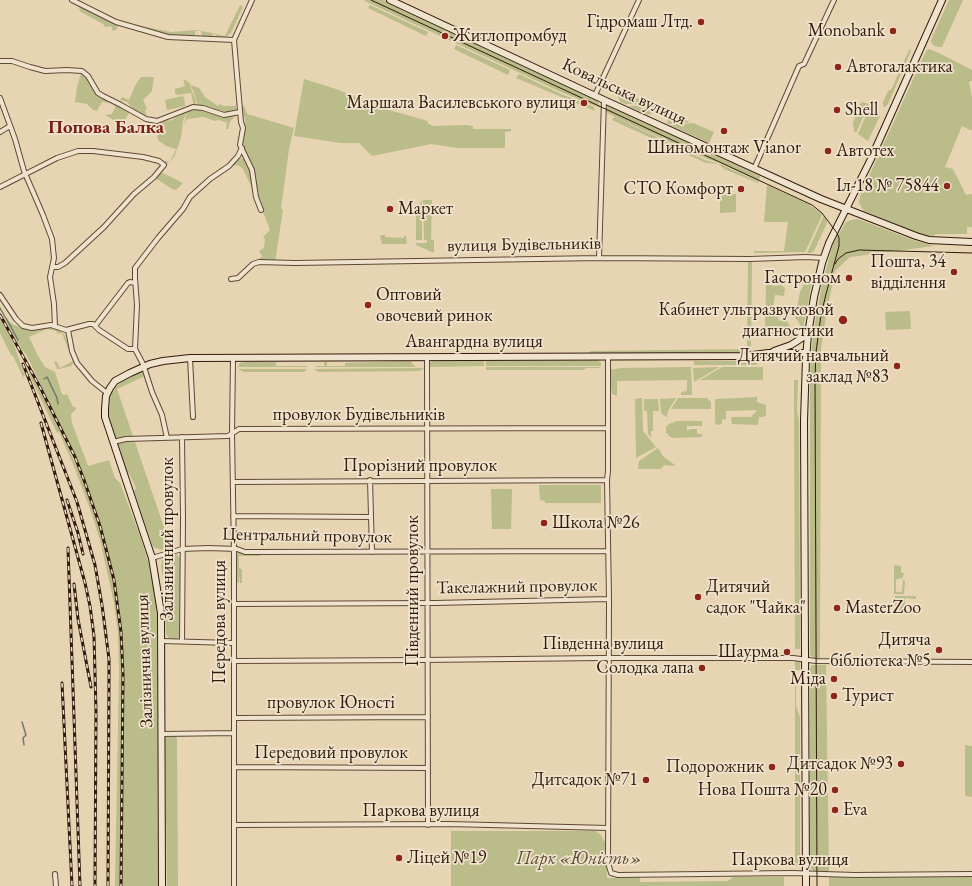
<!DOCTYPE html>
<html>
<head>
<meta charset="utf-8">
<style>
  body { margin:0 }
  canvas { display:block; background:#e7d4b2 }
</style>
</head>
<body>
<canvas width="972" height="886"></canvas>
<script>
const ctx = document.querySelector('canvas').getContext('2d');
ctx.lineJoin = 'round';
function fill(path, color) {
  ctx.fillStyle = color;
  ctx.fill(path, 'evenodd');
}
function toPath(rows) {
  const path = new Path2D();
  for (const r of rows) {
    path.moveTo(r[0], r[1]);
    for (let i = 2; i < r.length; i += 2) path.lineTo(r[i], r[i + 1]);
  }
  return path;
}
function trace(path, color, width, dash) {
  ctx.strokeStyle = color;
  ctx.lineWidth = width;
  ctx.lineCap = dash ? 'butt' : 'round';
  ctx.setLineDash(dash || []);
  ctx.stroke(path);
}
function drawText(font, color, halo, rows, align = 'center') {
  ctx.font = font + ' "EB Garamond",serif';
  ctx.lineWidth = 3.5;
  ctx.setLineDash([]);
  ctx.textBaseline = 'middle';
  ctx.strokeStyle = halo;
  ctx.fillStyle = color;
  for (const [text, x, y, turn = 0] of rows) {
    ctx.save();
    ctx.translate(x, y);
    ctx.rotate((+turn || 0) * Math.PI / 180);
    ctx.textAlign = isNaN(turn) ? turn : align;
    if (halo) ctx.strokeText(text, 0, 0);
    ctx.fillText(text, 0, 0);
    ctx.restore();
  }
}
fill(toPath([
  [365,0,383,0,598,101,600,108,561,92,365,1],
  [949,0,963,0,942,47,938,47,933,45,931,42,931,40],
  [240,5,243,7,231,33,226,37,216,37,216,35,213,34,212,37,202,37,201,31,195,31,195,37,168,36,136,28,137,25,171,32,197,30,225,36],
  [370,5,428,32,426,36,368,8],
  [79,7,90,10,127,27,118,25,116,30,113,31,111,26,105,27,103,24,83,13,80,11],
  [456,45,510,70,508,75,454,49],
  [911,49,911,51,888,104,885,107,883,106,883,102,888,91,891,90,909,50],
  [929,49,941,54,972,70,972,81,969,82,972,97,972,130,970,130,962,126,945,167,953,169,966,195,972,194,972,227,967,227,967,234,935,234,933,237,920,235,864,211,859,203,860,196,926,51],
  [81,73,84,75,91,82,99,95,108,101,108,103,102,102,97,111,93,110,87,104,75,102,77,87],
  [519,74,561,94,594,107,595,111,516,78],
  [141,77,154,77,152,91,143,100,147,109,145,110,147,118,136,112,127,102,120,100,122,97,129,100,136,84],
  [183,79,190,83,191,85,199,88,205,97,218,106,220,104,224,106,235,106,236,103,236,110,229,113,198,106,194,92,189,83,196,101,196,105,194,106,191,93,177,95,175,93,175,89,185,86],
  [304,79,336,89,382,108,428,121,427,123,433,126,467,125,473,126,473,129,511,129,511,131,505,132,505,148,457,148,431,144,372,156,359,143,340,143,294,136],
  [615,89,650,104,626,104,620,102],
  [184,95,185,106,167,110,165,100,183,96,183,99],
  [862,102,869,104,856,133,854,131,853,123,859,105],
  [116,105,125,109,129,113,122,125,105,115,112,114],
  [241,105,244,106,247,114,294,128,289,149,281,208,283,210,275,262,257,261,262,256,259,251,264,248,265,239,263,237,270,230,264,214,259,211,255,201,255,178,241,145,243,122,245,122,245,117,242,117],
  [608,105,760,176,759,181,720,163,707,159,617,118,606,112],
  [652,105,690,122,669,124,667,123,669,115,656,111,648,115,628,106],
  [870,106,879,112,880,116,868,141,858,134],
  [192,109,205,110,224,117,235,116,230,122,228,129,226,129,227,123,219,120,215,121,204,117,187,119,184,125,187,111,183,121,181,138,174,157,170,162,164,165,147,157,170,162,176,149,166,146,158,140,157,136,163,125,148,122,154,123,169,120,170,121,183,113],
  [614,117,705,160,720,164,759,182,758,183,724,169,719,164,706,163,612,120],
  [693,123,714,132,709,143,670,125],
  [246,158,251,171,253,190,243,169,238,165,234,166,233,165,238,159],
  [160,172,167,175,183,183,176,190,172,189,154,177],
  [767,185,808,204,822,214,820,220,805,252,754,253,754,251,784,251,788,222,764,222],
  [736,194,736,212,720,213,720,195],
  [422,200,422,240,416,240,416,211],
  [423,200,432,200,431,240,434,240,434,253,416,245,416,243,427,243,427,240,424,240],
  [823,216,827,220,827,223,814,251,811,253,807,253,822,220],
  [858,219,913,240,934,246,850,257,835,271,827,310,821,348,820,659,814,658,810,655,810,370,813,335,822,284,833,244,846,222,851,220],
  [382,235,385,235,385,237,404,238,404,235,406,236,407,243,405,244,382,244,380,236],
  [752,260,751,352,746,354,590,354,590,351,747,349,748,262],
  [813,276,803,329,795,317,800,292,803,286],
  [766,284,775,286,781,285,785,288,784,296,775,295,773,307,782,309,783,315,778,318,779,321,785,318,793,332,791,337,788,338,755,334,755,331,765,331],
  [910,311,911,329,886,330,885,312],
  [0,312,4,318,14,325,18,326,22,328,32,329,51,327,58,329,65,335,74,362,71,366,59,369,57,369,54,362,56,361,60,368,73,361,62,333,58,334,56,331,47,329,29,337,37,354,45,367,55,372,62,394,64,395,67,394,73,407,75,407,76,409,71,414,72,423,88,466,109,460,115,478,120,483,139,533,148,561,155,595,157,614,158,886,122,886,124,674,122,631,115,580,101,526,85,480,72,449,26,354,22,350],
  [0,318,14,345,25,376,23,377,13,356,11,355,0,333],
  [597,360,601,363,601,366,486,366,486,361],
  [410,361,416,367,316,367,316,366,324,366,324,362,327,362,327,366,345,366,345,363],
  [433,361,484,361,484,366,428,367,429,363],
  [694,361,757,361,757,365,694,365],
  [244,362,276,362,276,366,307,366,307,367,238,367,240,363],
  [486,367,601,367,599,368,586,368,583,370,486,370],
  [691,367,692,395,681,395,681,392,687,391,687,380,617,381,617,396,612,394,609,370,621,368],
  [719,367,694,382,693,368],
  [722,367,763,367,763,380,700,380],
  [424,368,422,370,418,371,318,372,314,369],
  [238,369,307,369,304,372,244,372],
  [143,370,145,376,117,389,172,551,159,549,153,547,134,491,136,488,130,475,126,471,109,421,107,411,109,398,115,388,123,380],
  [31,373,54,417,83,480,99,526,113,580,120,632,123,674,120,886,115,886,119,673,118,633,114,603,100,540,91,512,75,469,59,432,57,433,29,374],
  [794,380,798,380,797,410,799,421,800,649,795,649,795,647],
  [757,397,757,402,766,405,766,415,763,417,759,417,758,425,732,424,731,417,751,417,757,410,726,411,726,419,722,420,722,424,717,425,715,423,715,401,716,399],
  [642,398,643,431,656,447,636,458,635,399],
  [676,398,668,411,667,417,662,414,661,413,660,399],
  [678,398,707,398,711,402,711,409,671,409],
  [644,399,658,399,659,411,653,411,653,431,651,431,651,438,648,433,647,411,644,411],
  [677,421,702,421,702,426,687,426,687,431,690,429,697,429,697,434,702,434,702,437,674,438,670,437,666,432,666,427,669,424],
  [658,448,663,456,676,466,664,465,661,469,638,469,639,461],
  [539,485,601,485,601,503,545,503,545,501,540,500],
  [491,489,512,489,511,529,492,529],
  [236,551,239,552,239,554,240,552,260,553,260,556,239,556,239,568,242,569,242,583,240,583,240,574,239,583,236,582],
  [175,553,180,558,179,637,177,639,170,640,166,634,165,587,161,567,162,560],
  [894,565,901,566,901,573,904,573,903,577,902,578,894,580,896,580,896,592,902,592,903,579,905,582,904,594,894,594],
  [895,596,916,596,916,599,905,598,905,607,900,614,895,614],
  [795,660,800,661,800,670,796,670,796,706,800,717,800,866,795,866],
  [812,665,826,665,829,872,814,871,810,868,810,668],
  [169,735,174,735,176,736,177,739,178,886,167,886,165,740,166,737],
  [965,745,972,746,972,797,965,796],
  [451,831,596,831,601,835,606,844,607,878,640,878,640,882,728,881,733,877,784,877,784,886,451,886],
  [972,876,972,886,829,886,829,877]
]), '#babc89');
trace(toPath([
  [0,308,5,317],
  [6,318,18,340],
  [44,379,47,377,57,398,58,404],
  [22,722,26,735,23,738,24,745]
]), '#6f796d', 1.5);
const street = toPath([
  [72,0,116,22,168,37,234,40],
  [252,0,234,40,241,122,243,128,240,145,252,170,256,197,261,210],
  [0,61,12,61,30,67,45,71,67,70,82,71,88,76,98,93,103,96,121,105,146,119,157,121,193,107,203,108,224,115,240,112],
  [595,95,639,0],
  [0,98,15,139,24,171,43,215,52,239,54,258,50,277,54,304,55,326],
  [0,132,10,126],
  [754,169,799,66,804,64,834,0],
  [0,187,57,158,78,151,93,151,143,157,159,161,164,165,154,177,134,194,104,227,65,263,58,267,52,267],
  [599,258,604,100],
  [231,279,238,278,253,264,259,262,295,263,599,258,750,259,806,257,824,258],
  [0,295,16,319,23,326,32,328,51,325,66,330,89,324,93,324,95,326,128,283,130,282,135,283],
  [95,326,99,330,128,349,135,349],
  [68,330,72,351,77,363,92,381,107,393],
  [427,357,428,825],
  [608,357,608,471,607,480,609,599,608,863,611,873,618,875,792,873,855,875,972,874],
  [190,358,193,417],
  [233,358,232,433,234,555,234,886],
  [182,437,183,519,182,641],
  [167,438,162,415,152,392,143,364,135,349,137,305,135,278,135,268,158,238,183,209,190,197,210,179,229,166,238,156,242,148],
  [113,442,126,439,228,436,239,429,608,428],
  [370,480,372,552],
  [233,482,607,480],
  [233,516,370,517],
  [152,558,182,549,208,548,237,549,245,552,258,552,608,551],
  [234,604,435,603,609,599],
  [162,641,233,643],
  [234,661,422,660,603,658,793,658,816,661,972,662],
  [234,718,428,717],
  [162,734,234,733],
  [234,767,428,768],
  [234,825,449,824,608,828],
  [55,874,56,886]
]);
const secondary = toPath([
  [390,0,604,100,821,199,916,236,929,240,972,242],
  [774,351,791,345,808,334],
  [162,886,161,613,152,558,105,417,105,409,106,396,110,388,115,381,130,373,150,364,163,361,190,358,746,356,768,353,806,353],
  [806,886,804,421,806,359,808,334,814,297,822,263,829,243,870,161,942,0]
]);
trace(street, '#604836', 6);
trace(secondary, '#331a0c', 8);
trace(street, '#efe3cd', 4);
trace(secondary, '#efe3cd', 6);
trace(toPath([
  [371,0,812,205,822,213,837,233,839,238,839,246,826,294,821,315,816,352,815,377,817,886],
  [835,264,838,259,846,253,859,250,972,253]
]), '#331a0c', 1);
const rail = toPath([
  [0,315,40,387,75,457,84,480,100,526,114,580,121,632,123,674,121,886],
  [23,364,77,502,95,565,102,605,109,659,109,679,108,886],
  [41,423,85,583,90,606,94,636,96,711,95,886],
  [67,500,78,533,83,554],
  [68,548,80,886],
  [74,584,78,619,91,687],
  [62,683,72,886]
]);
trace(rail, '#331a0c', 3);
trace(rail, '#efe3cd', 1.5, [4.5]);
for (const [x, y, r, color] of [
  [701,22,4,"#8f2418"],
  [893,31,4,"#8f2418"],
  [445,36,4,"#8f2418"],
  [838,67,4,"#8f2418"],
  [584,103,4,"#8f2418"],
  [837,110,4,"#8f2418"],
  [724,131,4,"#8f2418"],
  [828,151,4,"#8f2418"],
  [947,186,4,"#8f2418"],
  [741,189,4,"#8f2418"],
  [390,209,4,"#8f2418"],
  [954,272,4,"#8f2418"],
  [849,278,4,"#8f2418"],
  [368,305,4,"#8f2418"],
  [843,320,5,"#8f2418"],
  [897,366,4,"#8f2418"],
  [544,523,4,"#8f2418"],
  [698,597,4,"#8f2418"],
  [837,608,4,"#8f2418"],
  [939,650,4,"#8f2418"],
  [787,652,4,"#8f2418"],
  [702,668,4,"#8f2418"],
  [834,679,4,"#8f2418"],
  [834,696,4,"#8f2418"],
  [901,764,4,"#8f2418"],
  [772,767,4,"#8f2418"],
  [646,780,4,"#8f2418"],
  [835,790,4,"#8f2418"],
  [835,810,4,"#8f2418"],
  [399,858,4,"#8f2418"]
]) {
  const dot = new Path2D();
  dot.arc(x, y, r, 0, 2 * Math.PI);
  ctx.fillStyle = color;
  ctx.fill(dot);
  trace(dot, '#efe3cd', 1.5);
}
drawText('18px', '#331a0c', '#efe3cd', [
  ["Гідромаш Лтд.",693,22],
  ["Monobank",885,31],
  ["Житлопромбуд",453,36,"left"],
  ["Автогалактика",846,67,"left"],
  ["Маршала Василевського вулиця",576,103],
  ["Shell",845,110,"left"],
  ["Шиномонтаж Vianor",724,148,"center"],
  ["Автотех",836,151,"left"],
  ["Іл-18 № 75844",939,186],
  ["СТО Комфорт",733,189],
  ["Маркет",398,209,"left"],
  ["Пошта, 34",946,262],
  ["відділення",946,283],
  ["Гастроном",841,278],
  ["Оптовий",376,295,"left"],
  ["овочевий ринок",376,316,"left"],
  ["Кабинет ультразвуковой",834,310],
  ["диагностики",834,331],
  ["Дитячий навчальний",889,356],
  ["заклад №83",889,377],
  ["Школа №26",552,523,"left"],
  ["Дитячий",706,587,"left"],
  ["садок \"Чайка\"",706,608,"left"],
  ["MasterZoo",845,608,"left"],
  ["Дитяча",931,640],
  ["бібліотека №5",931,661],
  ["Шаурма",779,652],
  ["Солодка лапа",694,668],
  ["Міда",826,679],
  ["Турист",842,696,"left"],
  ["Дитсадок №93",893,764],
  ["Подорожник",764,767],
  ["Дитсадок №71",638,780],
  ["Нова Пошта №20",827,790],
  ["Eva",843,810,"left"],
  ["Ліцей №19",407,858,"left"]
], 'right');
drawText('18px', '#331a0c', '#efe3cd', [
  ["Ковальська вулиця",624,92,25],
  ["вулиця Будівельників",524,245,-1],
  ["Авангардна вулиця",474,342],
  ["провулок Будівельників",359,415],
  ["Прорізний провулок",420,466],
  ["Центральний провулок",307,536,1],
  ["Залізничний провулок",168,539,-90],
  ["Такелажний провулок",517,587,-1],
  ["Південний провулок",413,591,-90],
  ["Передова вулиця",220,622,-90],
  ["Південна вулиця",603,644],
  ["Залізнична вулиця",145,661,-92],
  ["провулок Юності",331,703],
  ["Передовий провулок",331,753],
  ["Паркова вулиця",421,811],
  ["Паркова вулиця",790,860]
]);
drawText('italic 18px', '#5c4b32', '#efe3cd', [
  ["Парк «Юність»",579,859]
]);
drawText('bold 19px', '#7a1f14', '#efe3cd', [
  ["Попова Балка",106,128]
]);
</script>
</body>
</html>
